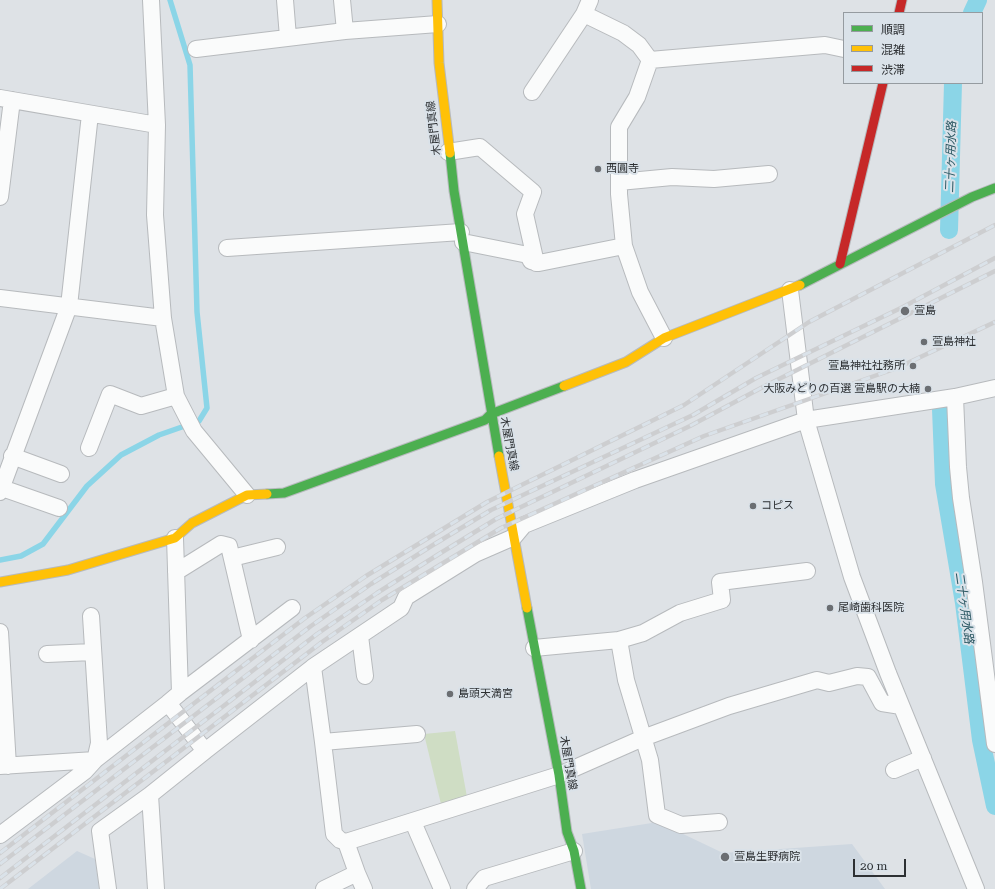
<!DOCTYPE html>
<html>
<head>
<meta charset="utf-8">
<style>
  body { margin:0 }
  #map { position:relative; width:995px; height:889px; overflow:hidden; background:#dee2e6; font-family:"Roboto Serif","Noto Sans JP",serif }
  canvas { display:block }
  .legend { position:absolute; left:843px; top:12px; width:140px; height:72px; box-sizing:border-box; background:#dae2e9; border:1px solid #959ba0; margin:0; padding:5px 7px; list-style:none; font-size:12px; color:#2d3033 }
  .legend li { display:flex; align-items:center; gap:8px; height:20px }
  .legend b { width:20px; border:1px solid #959ba0 }
  .scale { position:absolute; left:853px; top:859px; width:53px; height:18px; box-sizing:border-box; border:2px solid #2d3033; border-top:0; padding-left:5px; font-size:12px; line-height:14px; white-space:nowrap; color:#2d3033; -webkit-text-stroke:3px #dae2e9; paint-order:stroke }
</style>
</head>
<body>
<div id="map">
<canvas width="995" height="889"></canvas>
<ul class="legend">
<li><b style="height:5px;background:#4caf50"></b>順調</li>
<li><b style="height:5px;background:#ffc107"></b>混雑</li>
<li><b style="height:5px;background:#c62828"></b>渋滞</li>
</ul>
<div class="scale">20 m</div>
</div>
<script>
const ctx = document.querySelector('canvas').getContext('2d');
ctx.lineJoin = 'round';
function fill(path, color) {
  ctx.fillStyle = color;
  ctx.fill(path, 'evenodd');
}
function toPath(rows) {
  const path = new Path2D();
  for (const r of rows) {
    path.moveTo(r[0], r[1]);
    for (let i = 2; i < r.length; i += 2) path.lineTo(r[i], r[i + 1]);
  }
  return path;
}
function trace(path, color, width, dash) {
  ctx.strokeStyle = color;
  ctx.lineWidth = width;
  ctx.lineCap = dash ? 'butt' : 'round';
  ctx.setLineDash(dash || []);
  ctx.stroke(path);
}
function drawText(font, color, halo, rows, align = 'center') {
  ctx.font = font + ' "Roboto Serif","Noto Sans JP",serif';
  ctx.lineWidth = 4;
  ctx.setLineDash([]);
  ctx.textBaseline = 'middle';
  ctx.strokeStyle = halo;
  ctx.fillStyle = color;
  for (const [text, x, y, turn = 0] of rows) {
    ctx.save();
    ctx.translate(x, y);
    ctx.rotate((+turn || 0) * Math.PI / 180);
    ctx.textAlign = isNaN(turn) ? turn : align;
    if (halo) ctx.strokeText(text, 0, 0);
    ctx.fillText(text, 0, 0);
    ctx.restore();
  }
}
fill(toPath([
  [658,822,723,853,852,844,885,889,591,889,582,834],
  [77,851,95,859,99,889,28,889]
]), '#ced7e0');
fill(toPath([
  [455,731,467,797,441,804,424,734]
]), '#cfddc4');
trace(toPath([
  [0,560,21,556,43,544,87,486,121,455,159,435,199,421,207,408,197,312,190,65,170,0]
]), '#8bd5e7', 5.5);
trace(toPath([
  [972,13,978,0],
  [949,230,953,83],
  [941,409,944,484,964,603,981,740,995,806]
]), '#8bd5e7', 18);
const street = toPath([
  [151,0,157,125,155,215,163,318,176,396,194,431,247,495],
  [285,0,288,37],
  [342,0,345,31],
  [584,14,623,33,639,45,650,60,637,97,619,127,619,194,624,246,640,292,664,338],
  [196,49,345,31,438,24],
  [650,60,825,45,844,49],
  [532,92,584,14,590,0],
  [0,98,157,125],
  [448,152,480,147,533,192,525,214,536,263],
  [619,182,672,177,714,179,769,174],
  [0,197,12,100],
  [463,242,528,255,531,261,539,263,624,246],
  [227,248,461,232],
  [790,290,806,420,852,577,888,673,976,889],
  [0,298,163,318],
  [955,397,958,467,961,498,974,582,995,744],
  [89,448,110,394,141,406,176,396],
  [12,456,61,474],
  [2,488,59,508],
  [0,492,69,306,90,114],
  [232,558,277,547],
  [176,572,221,544,229,546,251,640],
  [0,632,8,766],
  [360,636,365,676],
  [619,640,626,680,650,760,657,815,681,825,719,822],
  [534,648,619,640,643,633,680,613,722,600,720,582,807,571],
  [47,654,93,652],
  [180,693,292,608],
  [168,703,180,693,175,538],
  [417,734,323,742,313,667,401,608,406,597,475,554,514,537,524,525,635,480,806,420,955,397,995,388],
  [323,742,334,834,340,840,346,842,559,775,643,738,729,706,817,680,829,683,857,676,868,677,882,703,901,706],
  [0,766,95,760,99,743,91,616],
  [894,770,923,758],
  [150,795,156,889],
  [413,822,442,889],
  [0,835,85,771,95,760,168,703,205,751,313,667],
  [346,842,357,873,364,889],
  [108,889,100,831,150,795,205,751],
  [324,889,357,873],
  [475,889,484,878,574,851]
]);
const fast = toPath([
  [450,153,454,191,499,456],
  [800,285,972,197,995,188],
  [267,494,284,493,485,420,491,414,564,386],
  [527,608,559,775,567,832,574,851,581,889]
]);
const slow = toPath([
  [437,0,439,63,450,153],
  [564,386,626,362,664,338,800,285],
  [499,456,527,608],
  [0,582,68,570,175,538,192,523,247,495,267,494]
]);
const jam = toPath([
  [899,13,902,0],
  [840,264,883,83]
]);
trace(street, '#b7babd', 18);
trace(fast, '#b7babd', 11);
trace(slow, '#b7babd', 11);
trace(jam, '#b7babd', 11);
trace(street, '#fafbfb', 16);
trace(fast, '#4caf50', 9);
trace(slow, '#ffc107', 9);
trace(jam, '#c62828', 9);
const rail = toPath([
  [0,853,232,674,305,618,366,576,487,502,684,405,809,322,995,225],
  [0,864,311,626,371,584,433,545,491,510,693,415,756,378,903,307,995,258],
  [0,878,317,634,377,593,439,554,496,519,690,426,761,388,995,271],
  [0,889,322,642,382,600,501,528,704,436,897,368,995,322]
]);
trace(rail, '#cdced0', 4.5);
trace(rail, '#dae2e9', 3, [9]);
for (const [x, y, r, color] of [
  [598,169,4,"#6b6e72"],
  [905,311,5,"#6b6e72"],
  [924,342,4,"#6b6e72"],
  [913,366,4,"#6b6e72"],
  [928,389,4,"#6b6e72"],
  [753,506,4,"#6b6e72"],
  [830,608,4,"#6b6e72"],
  [450,694,4,"#6b6e72"],
  [725,857,5,"#6b6e72"]
]) {
  const dot = new Path2D();
  dot.arc(x, y, r, 0, 2 * Math.PI);
  ctx.fillStyle = color;
  ctx.fill(dot);
  trace(dot, '#dae2e9', 1.5);
}
drawText('11px', '#2d3033', '#dae2e9', [
  ["木屋門真線",434,128,-97],
  ["木屋門真線",509,444,79],
  ["木屋門真線",568,763,80]
]);
drawText('11px', '#2d3033', '#dae2e9', [
  ["西圓寺",606,169],
  ["萱島",914,311],
  ["萱島神社",932,342],
  ["萱島神社社務所",905,366,"right"],
  ["大阪みどりの百選 萱島駅の大楠",920,389,"right"],
  ["コピス",761,506],
  ["尾崎歯科医院",838,608],
  ["島頭天満宮",458,694],
  ["萱島生野病院",734,857]
], 'left');
drawText('italic 12px', '#2a5762', '#dae2e9', [
  ["二十ヶ用水路",951,157,-88],
  ["二十ヶ用水路",964,608,82]
]);
</script>
</body>
</html>
